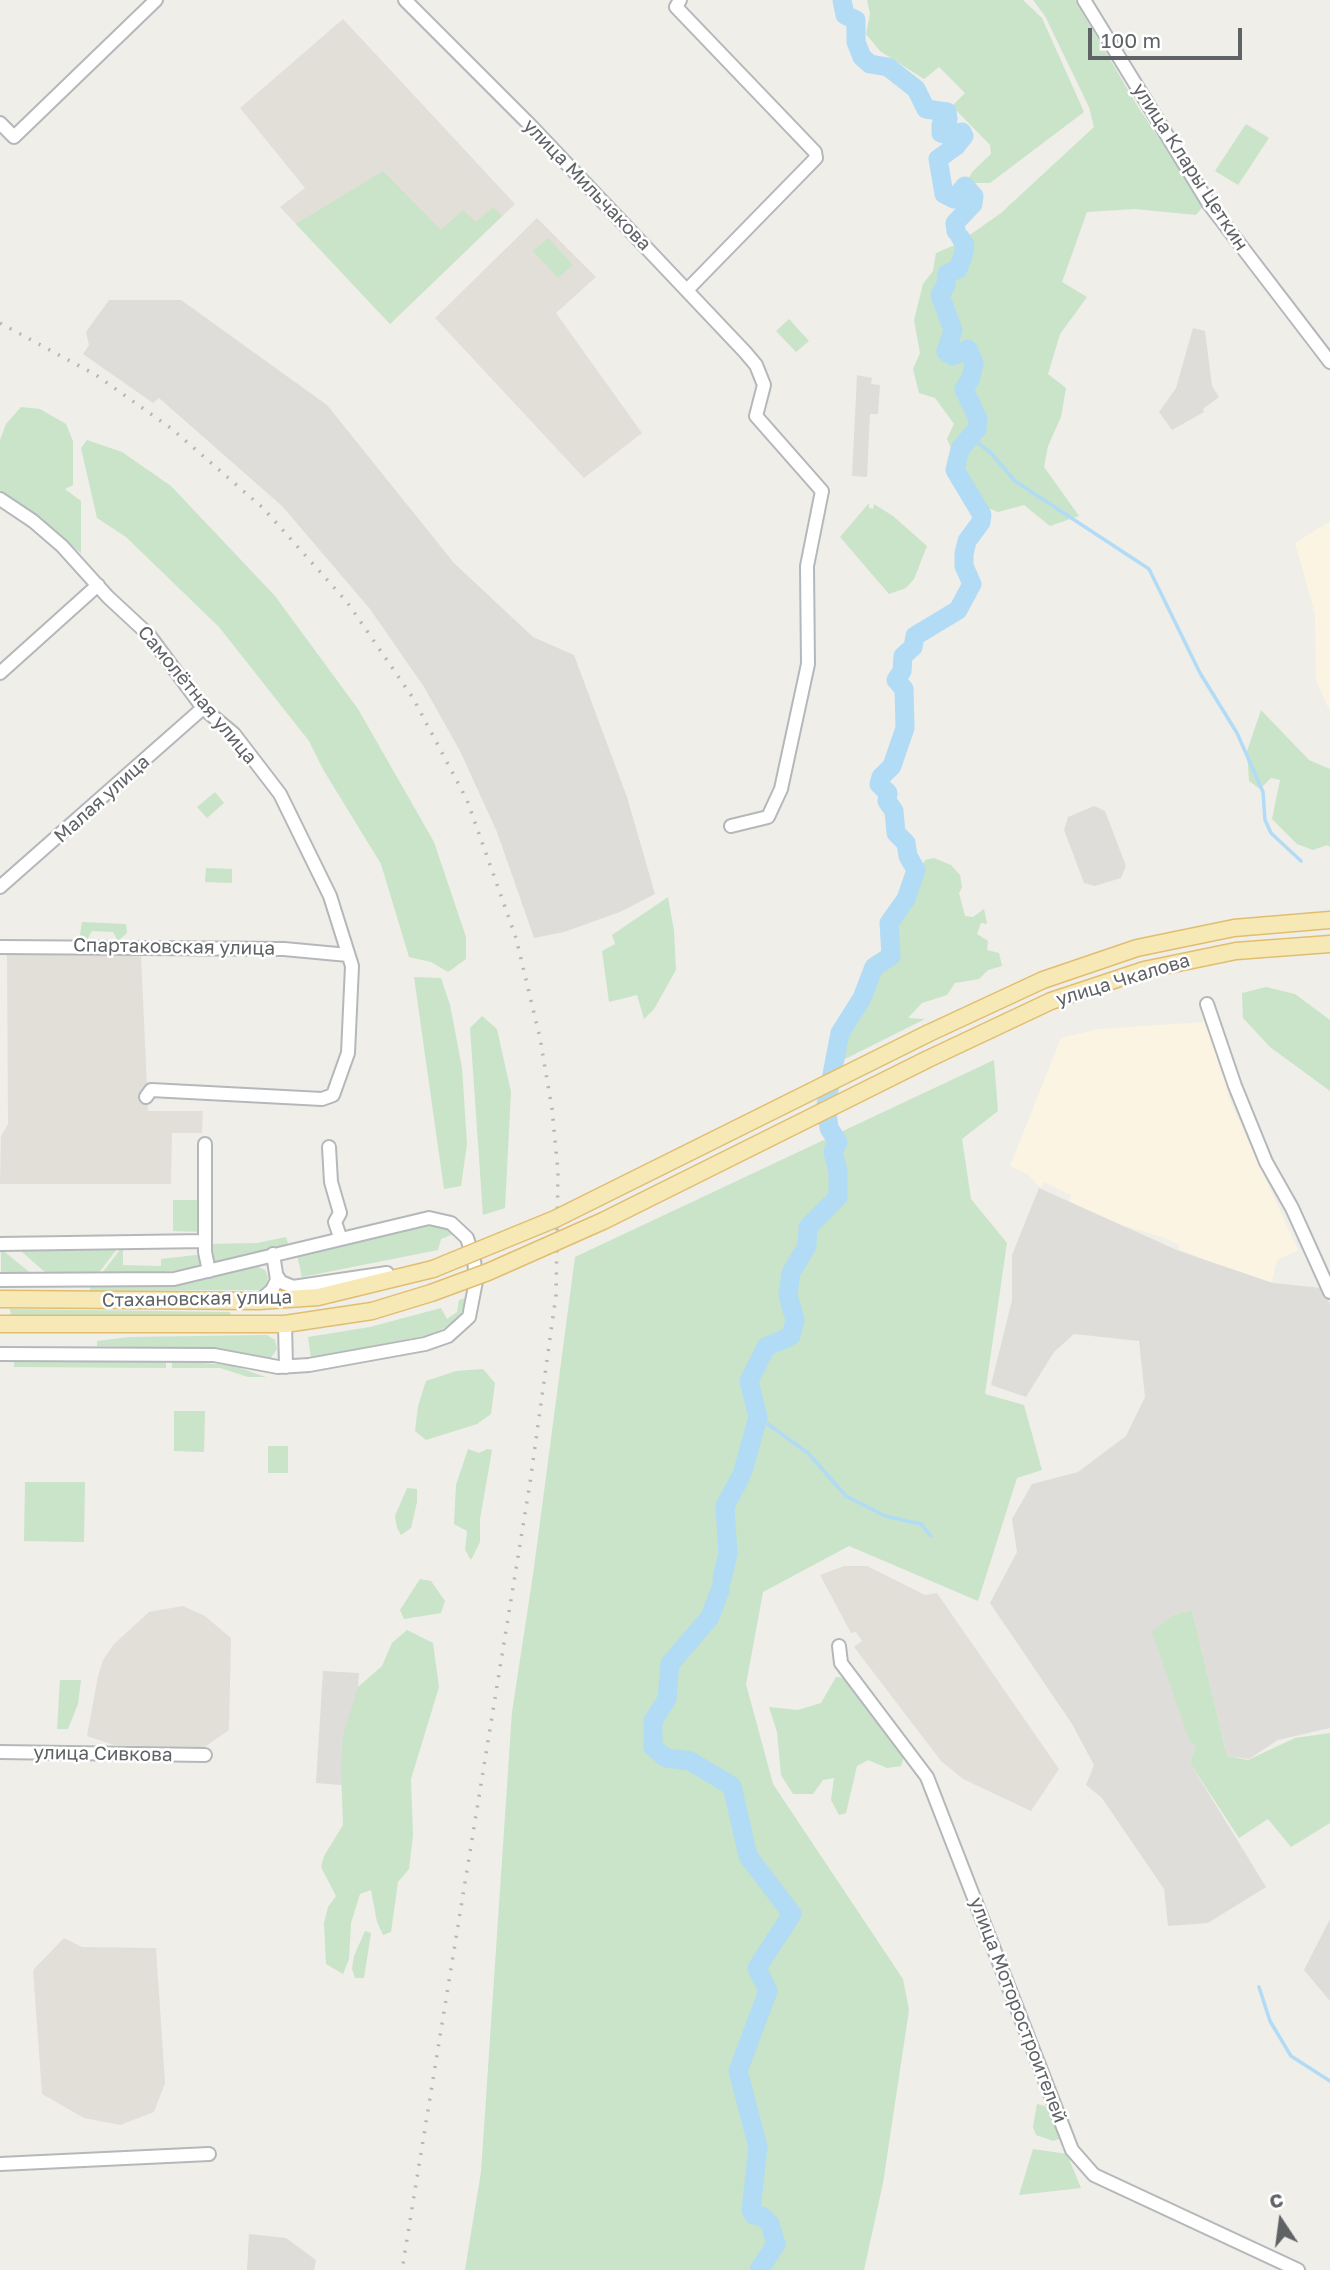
<!DOCTYPE html>
<html>
<head>
<meta charset="utf-8">
<style>
  body { margin:0 }
  #map { position:relative; width:1330px; height:2270px; overflow:hidden; background:#efeee8; font-family:"Golos Text",sans-serif }
  canvas { display:block }
  .north { position:absolute; left:1246px; top:2186px; width:70px; height:70px; -webkit-text-stroke:5px #fff; paint-order:stroke; rotate:347deg; font-size:19px; font-weight:700; line-height:28px; text-align:center; color:#5f6366 }
  .north::after { content:''; display:block; margin:auto; width:24px; height:32px; background:#5f6366; clip-path:polygon(50% 0,100% 100%,50% 72%,0 100%) }
  .scale { position:absolute; left:1088px; top:28px; width:154px; height:32px; box-sizing:border-box; border:4px solid #5f6366; border-top:0; padding-left:9px; font-size:21px; line-height:24px; white-space:nowrap; color:#5f6366; -webkit-text-stroke:5px #fff; paint-order:stroke }
</style>
</head>
<body>
<div id="map">
<canvas width="1330" height="2270"></canvas>
<div class="north">С</div>
<div class="scale">100 m</div>
</div>
<script>
const ctx = document.querySelector('canvas').getContext('2d');
ctx.lineJoin = 'round';
function fill(path, color) {
  ctx.fillStyle = color;
  ctx.fill(path, 'evenodd');
}
function toPath(rows) {
  const path = new Path2D();
  for (const r of rows) {
    path.moveTo(r[0], r[1]);
    for (let i = 2; i < r.length; i += 2) path.lineTo(r[i], r[i + 1]);
  }
  return path;
}
function trace(path, color, width, dash) {
  ctx.strokeStyle = color;
  ctx.lineWidth = width;
  ctx.lineCap = dash ? 'butt' : 'round';
  ctx.setLineDash(dash || []);
  ctx.stroke(path);
}
function drawText(font, color, halo, rows, align = 'center') {
  ctx.font = font + ' "Golos Text",sans-serif';
  ctx.lineWidth = 5;
  ctx.setLineDash([]);
  ctx.textBaseline = 'middle';
  ctx.strokeStyle = halo;
  ctx.fillStyle = color;
  for (const [text, x, y, turn = 0] of rows) {
    ctx.save();
    ctx.translate(x, y);
    ctx.rotate((+turn || 0) * Math.PI / 180);
    ctx.textAlign = isNaN(turn) ? turn : align;
    if (halo) ctx.strokeText(text, 0, 0);
    ctx.fillText(text, 0, 0);
    ctx.restore();
  }
}
fill(toPath([
  [1330,521,1330,712,1316,680,1315,614,1295,543],
  [1204,1022,1233,1091,1227,1094,1298,1250,1277,1260,1270,1288,1179,1249,1179,1245,1165,1238,1126,1226,1121,1235,1068,1204,1071,1195,1044,1182,1041,1188,1027,1174,1010,1166,1061,1038,1099,1029]
]), '#fbf4e2');
fill(toPath([
  [109,300,181,300,327,405,454,563,533,637,574,655,627,797,655,894,620,912,564,932,534,938,497,832,460,751,424,687,370,609,282,506,159,398,153,403,83,354,89,345,86,332],
  [1193,328,1205,331,1212,386,1219,397,1203,409,1204,412,1172,430,1159,412,1176,388],
  [857,375,872,378,871,384,880,385,878,414,870,414,867,477,852,476],
  [1094,806,1105,811,1126,866,1121,878,1095,886,1084,883,1064,830,1068,817],
  [1039,1188,1179,1251,1273,1283,1322,1288,1330,1304,1330,1728,1278,1740,1249,1759,1227,1756,1192,1610,1174,1614,1196,1745,1190,1763,1266,1887,1208,1923,1168,1926,1164,1889,1102,1798,1086,1785,1094,1765,1072,1724,990,1603,1017,1552,1012,1519,1032,1484,1078,1472,1126,1436,1145,1397,1139,1341,1074,1334,1054,1352,1026,1397,991,1385,1012,1300,1012,1255],
  [323,1671,359,1673,352,1786,316,1783],
  [1330,1919,1330,2001,1304,1970],
  [249,2234,286,2238,316,2260,314,2270,247,2270]
]), '#dfddda');
fill(toPath([
  [343,19,515,204,390,324,280,207,305,188,240,108],
  [537,218,596,277,556,313,642,433,584,478,435,318],
  [7,954,141,954,148,1111,203,1111,202,1133,172,1133,171,1184,0,1184,1,1136,8,1124],
  [844,1566,867,1566,925,1595,937,1593,1059,1769,1031,1811,963,1779,941,1761,854,1647,862,1641,856,1632,851,1633,820,1575],
  [183,1606,205,1616,231,1638,229,1730,203,1748,114,1745,87,1736,98,1676,103,1660,114,1644,149,1612],
  [64,1938,82,1947,156,1948,165,2083,154,2112,120,2125,84,2118,42,2094,33,1970]
]), '#e2dfd9');
fill(toPath([
  [867,0,1023,0,1042,18,1084,112,990,183,975,183,971,187,965,184,973,171,991,154,990,145,952,106,965,93,939,67,924,79,880,51,866,34,870,14],
  [1033,0,1075,0,1138,107,1204,205,1196,215,1135,209,1087,212,1062,282,1087,297,1060,334,1048,374,1066,388,1061,417,1048,446,1044,467,1079,516,1050,526,1024,505,998,512,965,499,961,470,947,439,954,424,935,398,919,393,913,369,920,353,914,320,923,284,933,271,936,253,957,244,1001,213,1094,127,1089,107,1045,16],
  [1246,124,1269,138,1238,185,1215,171],
  [383,171,441,230,463,210,476,222,493,207,502,216,390,324,296,224],
  [548,238,573,265,558,278,533,251],
  [789,319,809,341,796,352,776,331],
  [21,407,40,409,66,424,73,441,73,485,65,489,81,501,81,553,0,490,0,440,6,424],
  [87,440,122,452,171,486,275,596,358,709,434,842,466,937,466,959,448,972,431,962,409,957,381,864,324,771,309,741,219,627,126,537,97,518,81,448],
  [869,503,869,508,873,509,874,504,893,516,927,546,914,579,906,588,889,594,840,537],
  [1261,710,1309,760,1330,769,1330,847,1327,845,1313,850,1297,844,1272,819,1280,780,1271,778,1260,789,1249,781,1247,751],
  [215,792,224,803,207,818,197,807],
  [934,858,951,865,960,875,962,887,959,893,965,916,973,917,984,909,987,924,981,923,977,934,988,941,987,950,999,953,1002,966,988,970,979,979,955,983,947,995,922,1003,908,1018,925,1019,837,1063,842,1032,866,997,876,969,893,959,892,922,909,900,921,877,920,869,925,860],
  [206,868,232,869,232,883,205,882],
  [668,897,674,931,676,970,654,1009,644,1019,637,995,609,1002,602,951,615,944,612,935],
  [82,922,126,924,127,933,118,941,113,932,92,931,86,942,79,941],
  [414,977,441,978,450,1005,462,1068,467,1144,461,1186,444,1189],
  [1266,987,1295,994,1330,1020,1330,1091,1270,1047,1243,1018,1242,993],
  [482,1016,497,1029,511,1092,505,1208,483,1215,470,1028],
  [994,1060,998,1111,962,1139,971,1199,1007,1243,985,1394,1024,1405,1042,1470,1017,1478,978,1601,849,1546,763,1592,746,1684,773,1784,903,1979,909,2010,883,2183,864,2270,465,2270,481,2172,512,1712,533,1575,575,1257],
  [173,1200,204,1200,204,1232,173,1231],
  [430,1224,444,1226,453,1234,441,1239,438,1250,302,1277,297,1255],
  [286,1237,288,1244,211,1264,207,1244,257,1243],
  [112,1240,124,1240,97,1275,47,1274,13,1244,45,1249,111,1250],
  [123,1246,123,1265,161,1266,161,1259,196,1255,201,1256,203,1267,153,1273,102,1273],
  [1,1249,33,1275,1,1274],
  [256,1266,265,1270,268,1277,266,1285,259,1290,90,1291,90,1285,171,1285],
  [466,1298,459,1319,434,1334,311,1358,308,1337,370,1327,441,1308,447,1319,457,1312,459,1300],
  [10,1309,230,1312,230,1316,11,1315],
  [267,1335,275,1340,277,1349,271,1358,263,1359,211,1349,97,1346,97,1341,130,1337],
  [14,1360,166,1360,166,1368,14,1367],
  [172,1361,231,1365,266,1377,248,1377,220,1368,172,1368],
  [483,1369,495,1383,491,1414,477,1424,426,1440,415,1431,418,1406,426,1381,456,1371],
  [174,1411,205,1411,204,1452,174,1451],
  [268,1446,288,1446,288,1473,268,1473],
  [468,1449,479,1453,487,1449,492,1450,480,1519,480,1542,471,1560,465,1550,467,1531,454,1524,456,1485],
  [25,1482,85,1482,84,1542,24,1541],
  [407,1488,417,1489,417,1502,411,1528,401,1535,397,1528,395,1516],
  [420,1579,431,1581,445,1601,441,1613,404,1619,400,1610],
  [1192,1610,1227,1756,1248,1760,1295,1738,1330,1733,1330,1823,1291,1847,1268,1819,1239,1838,1190,1763,1196,1745,1190,1742,1152,1632,1175,1614],
  [407,1630,433,1643,439,1687,411,1779,413,1835,409,1869,398,1882,391,1932,383,1935,377,1922,371,1890,360,1894,351,1923,349,1959,343,1974,326,1964,324,1923,328,1907,336,1896,321,1867,324,1856,343,1825,341,1768,343,1735,358,1687,382,1666,392,1643],
  [836,1677,846,1678,905,1754,901,1766,887,1768,868,1760,857,1766,846,1813,839,1815,831,1800,834,1778,823,1780,813,1794,793,1794,781,1775,777,1732,769,1707,798,1710,821,1703],
  [60,1680,81,1680,78,1704,68,1729,57,1729],
  [365,1931,371,1933,364,1978,355,1978,352,1969,354,1956],
  [1037,2104,1049,2107,1062,2136,1059,2139,1053,2141,1036,2135,1033,2127],
  [1033,2149,1067,2154,1081,2188,1019,2195]
]), '#c9e4c8');
trace(toPath([
  [971,438,990,452,1015,481,1149,569,1200,673,1237,733,1263,792,1265,820,1271,833,1301,861],
  [758,1417,808,1453,846,1496,885,1516,921,1524,931,1536],
  [1259,1987,1270,2021,1291,2056,1330,2081]
]), '#b2dbf6', 3.5);
trace(toPath([
  [842,0,845,15,856,20,856,42,862,57,870,64,888,67,916,89,926,109,947,112,948,119,941,125,941,133,948,135,962,132,964,136,956,146,938,159,944,194,954,199,965,186,974,196,973,204,955,223,956,231],
  [743,1471,758,1417,749,1381,766,1347,791,1336,795,1320,788,1295,791,1273,807,1246,808,1227,838,1197,838,1171,833,1152,838,1142,829,1128,826,1105,840,1033,862,998,874,967,891,956,889,923,906,899,916,870,908,856,906,843,896,833,894,811,887,801,888,793,879,784,881,777,892,766,905,728,904,689,896,680,902,671,903,656,913,647,915,636,958,610,972,584,964,566,964,554,967,541,981,522,982,515,955,470,960,449,977,429,978,419,964,389,971,378,974,363,968,349,953,356,946,352,953,330,940,295,946,285,947,274,958,269,963,256,965,245,960,237],
  [722,1579,728,1553,725,1506,740,1478],
  [720,1590,710,1617,670,1664,667,1699,653,1721,653,1747,666,1758,690,1761,732,1786,748,1856,792,1914,757,1968,768,1991,738,2071,758,2147,751,2210,754,2215,762,2216,770,2224,776,2244,759,2270]
]), '#b2dbf6', 19);
const minor = toPath([
  [405,0,530,125,745,352,756,365,764,385,756,416,822,491,807,566,808,664,781,789,768,817,731,826],
  [680,0,676,7,815,152,816,158,688,289],
  [1084,0,1209,204,1330,362],
  [0,123,14,137,156,0],
  [0,499,33,521,62,546,108,597,149,635,203,708,234,734,280,794,330,896,352,966,348,1053,333,1095,322,1099,151,1090,146,1097],
  [0,673,98,585],
  [0,887,203,708],
  [0,947,284,949,348,955],
  [1207,1004,1235,1086,1266,1162,1292,1208,1330,1292],
  [205,1144,205,1252,209,1271],
  [329,1147,331,1182,340,1213,335,1222,340,1237],
  [0,1244,205,1241],
  [277,1276,281,1282,293,1287,387,1273],
  [0,1280,174,1279,429,1218,451,1223,467,1238,474,1260,476,1281,469,1317,448,1336,425,1344,309,1365,278,1367,214,1355,0,1354],
  [259,1301,272,1290,277,1280,273,1254],
  [285,1324,286,1367],
  [839,1646,841,1663,927,1777,1072,2150,1094,2175,1298,2270],
  [0,1752,205,1755],
  [0,2164,209,2154]
]);
const major = toPath([
  [929,1033,1043,980,1137,948,1234,928,1330,920],
  [928,1059,1051,1001,1144,970,1236,951,1330,944],
  [0,1299,259,1301,318,1297,433,1269],
  [0,1324,285,1324,372,1311,431,1293]
]);
trace(minor, '#b5b8bb', 16);
trace(major, '#e2bd6e', 19);
trace(minor, '#fff', 12);
trace(major, '#f6e9b6', 16);
trace(toPath([
  [0,323,96,375,172,429,263,508,347,602,413,698,467,800,516,938,540,1038,552,1109,558,1171,556,1295,530,1483,402,2270]
]), '#b5b6b6', 3.5, [2, 9]);
const majorBridge = toPath([
  [433,1269,555,1219,929,1033],
  [431,1293,488,1272,603,1221,928,1059]
]);
trace(majorBridge, '#e2bd6e', 19, []);
trace(majorBridge, '#f6e9b6', 16);
drawText('19px', '#5f6366', '#fff', [
  ["улица Клары Цеткин",1190,167,57],
  ["улица Мильчакова",587,185,46],
  ["Самолётная улица",197,695,50],
  ["Малая улица",102,799,-42],
  ["Спартаковская улица",174,947,1],
  ["улица Чкалова",1123,980,-17],
  ["Стахановская улица",197,1299,-1],
  ["улица Сивкова",103,1754,1],
  ["улица Моторостроителей",1018,2010,69]
]);
</script>
</body>
</html>
